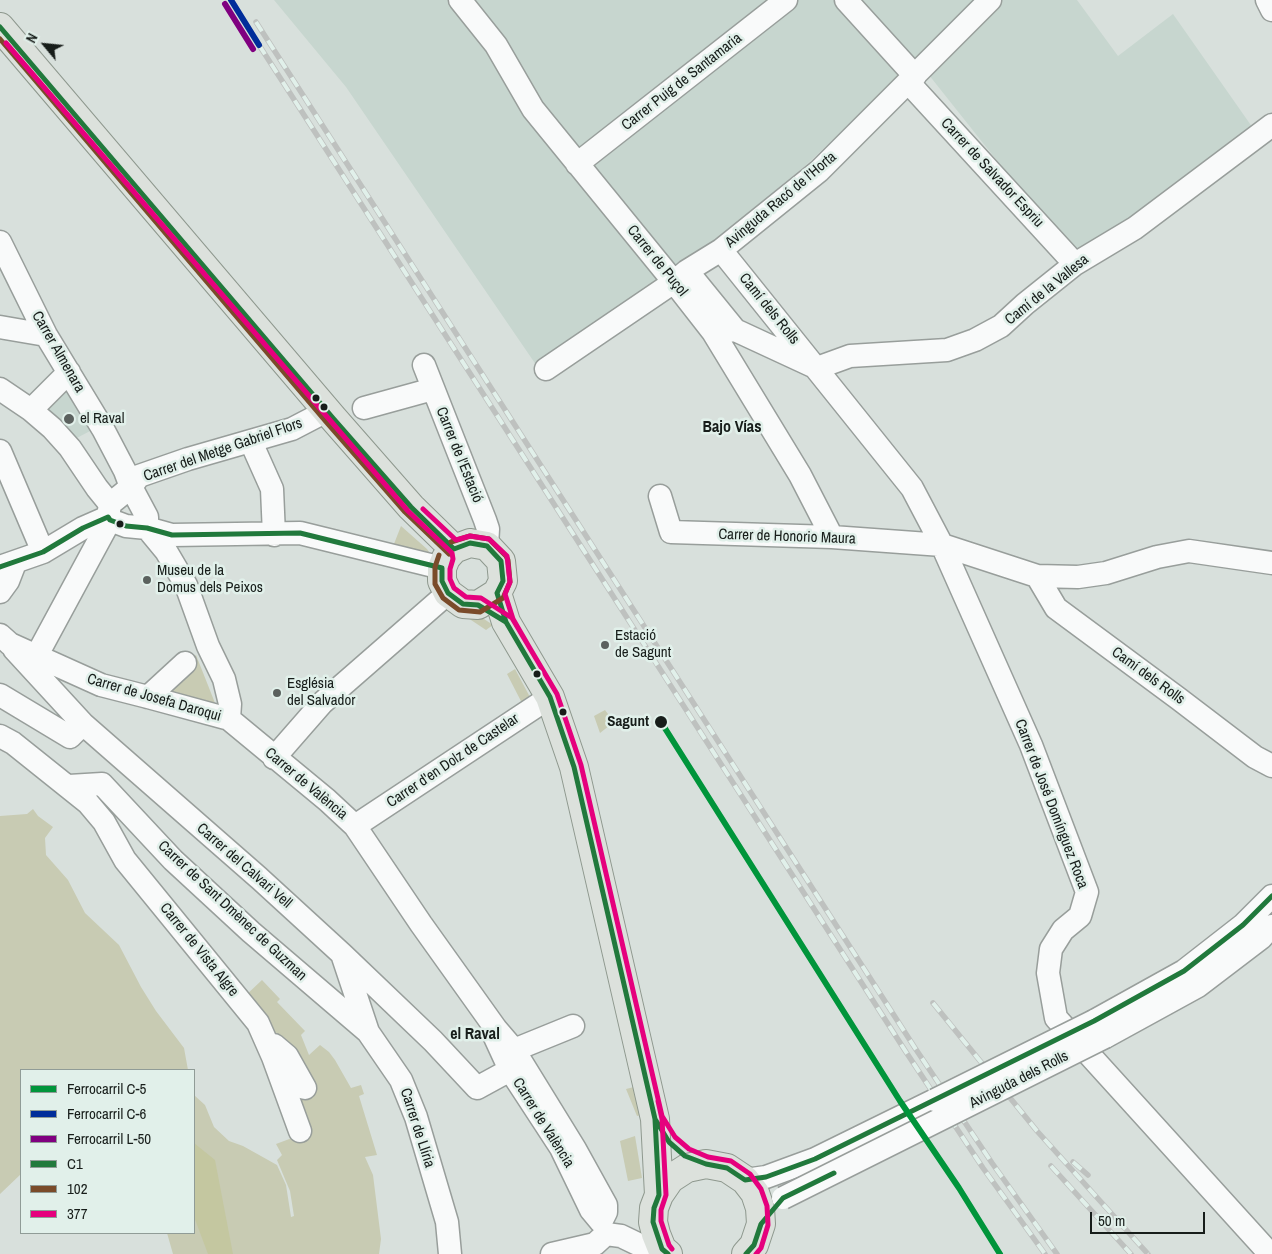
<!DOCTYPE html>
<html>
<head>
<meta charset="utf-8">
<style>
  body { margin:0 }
  #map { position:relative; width:1272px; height:1254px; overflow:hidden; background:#d8e0dc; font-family:"Archivo Narrow",sans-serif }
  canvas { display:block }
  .legend { position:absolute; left:20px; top:1069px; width:175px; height:165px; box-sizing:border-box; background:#e1f0ea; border:1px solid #909c97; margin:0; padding:6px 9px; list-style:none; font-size:15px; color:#171d1a }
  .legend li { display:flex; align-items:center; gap:10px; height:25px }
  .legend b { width:25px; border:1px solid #909c97 }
  .north { position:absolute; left:20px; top:20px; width:50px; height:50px; -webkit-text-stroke:4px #e1f0ea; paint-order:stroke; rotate:298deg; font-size:14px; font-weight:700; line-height:20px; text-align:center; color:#171d1a }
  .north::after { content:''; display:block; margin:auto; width:18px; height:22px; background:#171d1a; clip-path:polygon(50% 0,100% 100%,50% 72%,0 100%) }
  .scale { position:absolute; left:1090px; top:1212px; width:115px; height:22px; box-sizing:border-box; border:2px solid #171d1a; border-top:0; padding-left:6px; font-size:15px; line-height:18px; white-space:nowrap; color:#171d1a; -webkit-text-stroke:4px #e1f0ea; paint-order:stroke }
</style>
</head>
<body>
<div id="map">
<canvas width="1272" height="1254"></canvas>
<ul class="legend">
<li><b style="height:6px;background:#00953b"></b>Ferrocarril C-5</li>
<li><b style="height:6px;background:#002d9a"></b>Ferrocarril C-6</li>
<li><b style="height:6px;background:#800080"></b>Ferrocarril L-50</li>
<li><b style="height:6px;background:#21793c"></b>C1</li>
<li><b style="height:6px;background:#7a4b2a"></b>102</li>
<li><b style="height:6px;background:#e5007d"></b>377</li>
</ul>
<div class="north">N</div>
<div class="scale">50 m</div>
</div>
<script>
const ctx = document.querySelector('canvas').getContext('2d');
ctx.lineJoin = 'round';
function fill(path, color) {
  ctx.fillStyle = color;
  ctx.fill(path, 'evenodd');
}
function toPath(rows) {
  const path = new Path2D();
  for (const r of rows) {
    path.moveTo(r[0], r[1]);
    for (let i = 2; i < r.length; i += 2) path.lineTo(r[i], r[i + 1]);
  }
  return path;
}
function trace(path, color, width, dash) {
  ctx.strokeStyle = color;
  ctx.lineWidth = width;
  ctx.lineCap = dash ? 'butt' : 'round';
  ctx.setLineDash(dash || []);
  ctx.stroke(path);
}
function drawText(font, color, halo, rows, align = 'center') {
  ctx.font = font + ' "Archivo Narrow",sans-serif';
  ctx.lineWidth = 5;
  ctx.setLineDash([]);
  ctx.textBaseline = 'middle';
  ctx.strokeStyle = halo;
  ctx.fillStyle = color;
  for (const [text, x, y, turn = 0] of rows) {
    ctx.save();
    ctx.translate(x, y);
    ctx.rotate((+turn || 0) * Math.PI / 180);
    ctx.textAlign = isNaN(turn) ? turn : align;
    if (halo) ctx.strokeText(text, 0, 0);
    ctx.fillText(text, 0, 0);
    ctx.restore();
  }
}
fill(toPath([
  [274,0,1077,0,1118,56,1173,14,1255,131,1082,253,1010,177,917,60,805,166,709,245,543,375,346,87],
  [68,387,92,430,71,441,43,409]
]), '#c7d6cf');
fill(toPath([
  [401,526,427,549,429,552,427,556,392,549],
  [462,614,481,617,493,625,486,630],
  [196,655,215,703,215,707,166,697,171,677],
  [515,669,531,699,524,707,507,674],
  [605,710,614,722,600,733,594,716],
  [33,809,38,816,53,827,45,838,46,855,68,880,85,913,119,945,141,987,156,1011,184,1048,188,1070,21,1070,21,1174,0,1194,0,816,27,814],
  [262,980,280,999,277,1002,305,1031,301,1035,309,1055,320,1045,329,1052,335,1060,351,1088,361,1085,364,1094,359,1096,377,1155,365,1157,373,1175,381,1239,379,1254,173,1254,167,1233,194,1233,194,1095,205,1105,214,1127,229,1141,243,1146,277,1165,286,1185,291,1217,294,1216,290,1191,277,1160,282,1155,276,1144,308,1132,300,1099,306,1085,279,1039,244,997],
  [638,1086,645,1114,637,1116,626,1089],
  [635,1136,642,1178,628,1181,620,1141]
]), '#c8cbb3');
fill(toPath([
  [194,1143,215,1160,233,1254,208,1254,196,1222,194,1217]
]), '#c4c7a0');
const minor = toPath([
  [460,0,496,45,533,109,674,282,713,332,800,475,832,537],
  [846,0,915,76],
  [1267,0,1272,10],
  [908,82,1075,264],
  [577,164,786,0],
  [0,242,46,335,103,429,125,471,131,487],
  [721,250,912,488,942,545,1031,745,1087,892,1080,916,1063,930,1051,949,1048,973,1056,1018,1270,1254],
  [687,271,735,330],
  [0,327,46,335],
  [713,332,735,330,817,368,850,356,947,350,975,340,1001,326,1025,304,1075,264,1135,228,1272,125],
  [424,365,485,520,488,529,487,546],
  [546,369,674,282,687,271,721,250,819,171,990,0],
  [0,389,31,410,52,428,70,448,97,488,110,504],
  [364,408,433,389],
  [31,410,69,372],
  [251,442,272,489,274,535],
  [0,451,43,552],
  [131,487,139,476,188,459,292,429,317,416],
  [660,496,671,532,832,537,942,545,1037,576,1078,577,1106,573,1157,557,1189,551,1272,563],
  [147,528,147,517,131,487,110,504,108,517,110,520,126,526,147,528,172,535,300,533,442,568],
  [147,528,166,551,186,585,208,646,224,679,230,704,229,719],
  [0,567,43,552,83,528,108,517],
  [1037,576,1056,608,1179,699,1255,757,1272,766],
  [0,592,8,581,15,563],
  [0,635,10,644,101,685,148,697,229,719,327,800,355,826,421,924,496,1029,514,1050,575,1149,606,1205,606,1212,601,1222,591,1210,561,1148,510,1070,493,1033,496,1029],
  [14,649,83,724,259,878,342,954,433,1041,477,1088,510,1070],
  [37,655,110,520],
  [0,695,70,737,83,724],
  [148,697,185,663],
  [0,736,13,743,88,803,104,822,125,860,258,1023,273,1057,300,1131],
  [274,758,322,703,448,593],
  [69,786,102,784,173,860,251,932,368,1032],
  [355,826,550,697],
  [343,957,368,1032,401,1080,416,1117,447,1222,450,1254],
  [1094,1021,1184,971,1243,925,1272,896],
  [1105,1037,1198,986,1261,938,1272,926],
  [274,1045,287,1056,305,1088],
  [514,1050,573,1026],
  [745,1180,766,1177,815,1159,935,1100],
  [552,1254,595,1244,606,1234,621,1236,650,1250,662,1249]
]);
const major = toPath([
  [0,27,333,418,411,507,454,549],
  [470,543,487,546,501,561,503,581,497,593,478,605,463,604,448,593,442,581,442,568,446,558,454,549,470,543],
  [497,593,506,622,550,697,574,767,655,1119,659,1195],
  [668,1254,662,1249,656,1234,653,1222,654,1208,659,1195,670,1179,687,1168,706,1164,727,1168,745,1180,755,1193,760,1208,761,1224,754,1245,746,1254]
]);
trace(minor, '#989e9b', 25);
trace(major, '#8e988e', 30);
trace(minor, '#f9fafa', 22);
trace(major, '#dce1dc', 28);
const rail = toPath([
  [256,22,915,1048,992,1163,1057,1254],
  [259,45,906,1052,983,1168,1045,1254],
  [933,1003,1037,1131,1148,1254],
  [1073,1162,1088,1175],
  [1051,1166,1131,1254]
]);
trace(rail, '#bec1bf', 5.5);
trace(rail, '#e1f0ea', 4, [11]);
const minorBridge = toPath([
  [935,1100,1094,1021],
  [783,1198,1105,1037]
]);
trace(minorBridge, '#989e9b', 25, []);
trace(minorBridge, '#f9fafa', 22);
trace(toPath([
  [0,27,333,418,411,507,454,549,470,543,487,546,501,561,503,581,497,593,506,622,550,697,574,767,655,1119,659,1195,654,1208,653,1222,662,1249,668,1254],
  [0,567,43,552,83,528,108,517,110,520,126,526,147,528,172,535,300,533,442,568,442,581,448,593,463,604,478,605,506,622],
  [655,1119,669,1142,685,1156,706,1164,727,1168,745,1180,766,1177,815,1159,1094,1021,1184,971,1243,925,1272,896],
  [746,1254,754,1245,761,1224,783,1198,834,1173]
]), '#21793c', 5);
trace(toPath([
  [0,39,327,423,405,512,449,554],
  [439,555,435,567,435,584,443,598,459,610,480,612,503,598,510,582,508,560,506,556,489,539,470,536,451,542]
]), '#7a4b2a', 5);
trace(toPath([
  [6,43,408,511,452,553,453,559,450,569,450,579,454,588,466,597,481,598,512,618,557,694,581,765,662,1116,675,1137,689,1149,708,1157,731,1161,750,1174,761,1189,767,1206,768,1225,761,1248,756,1254],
  [423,509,456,540,470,536,489,539,507,556,510,582,505,594,513,619,528,645],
  [658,1101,662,1119,666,1195,661,1210,661,1221,669,1245,672,1249]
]), '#e5007d', 5);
trace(toPath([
  [661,722,900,1101,959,1188,1000,1254]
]), '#00953b', 6);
trace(toPath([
  [231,0,259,45]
]), '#002d9a', 6);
trace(toPath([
  [225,4,253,49]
]), '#800080', 6);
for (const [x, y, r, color] of [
  [316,398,4.5,"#171d1a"],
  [324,407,4.5,"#171d1a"],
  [69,419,6,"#5b615e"],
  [120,524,4.5,"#171d1a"],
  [147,580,5,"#5b615e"],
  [605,645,5,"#5b615e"],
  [537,674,4.5,"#171d1a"],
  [277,693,5,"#5b615e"],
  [563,712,4.5,"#171d1a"],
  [661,722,7,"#171d1a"]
]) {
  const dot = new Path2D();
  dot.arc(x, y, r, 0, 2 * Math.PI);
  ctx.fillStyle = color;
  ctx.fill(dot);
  trace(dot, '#e1f0ea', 2);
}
drawText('15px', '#171d1a', '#e1f0ea', [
  ["Carrer Puig de Santamaria",682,82,-38],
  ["Carrer de Salvador Espriu",992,173,47],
  ["Avinguda Racó de l'Horta",781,200,-40],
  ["Carrer de Puçol",657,261,51],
  ["Camí de la Vallesa",1047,290,-39],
  ["Camí dels Rolls",769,309,51],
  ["Carrer Almenara",58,352,60],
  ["Carrer del Metge Gabriel Flors",223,450,-19],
  ["Carrer de l'Estació",459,455,68],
  ["Carrer de Honorio Maura",787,537,2],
  ["Camí dels Rolls",1148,676,36],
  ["Carrer de Josefa Daroqui",154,698,16],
  ["Carrer d'en Dolz de Castelar",453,761,-34],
  ["Carrer de València",306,784,40],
  ["Carrer de José Domínguez Roca",1051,804,69],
  ["Carrer del Calvari Vell",244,866,41],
  ["Carrer de Sant Dmènec de Guzman",232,911,43],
  ["Carrer de Vista Algre",199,950,51],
  ["Avinguda dels Rolls",1019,1080,-27],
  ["Carrer de València",543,1123,58],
  ["Carrer de Llíria",417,1128,72]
]);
drawText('15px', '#171d1a', '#e1f0ea', [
  ["el Raval",80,419],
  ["Museu de la",157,571],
  ["Domus dels Peixos",157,588],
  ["Estació",615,636],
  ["de Sagunt",615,653],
  ["Església",287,684],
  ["del Salvador",287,701]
], 'left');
drawText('bold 15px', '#171d1a', '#e1f0ea', [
  ["Sagunt",649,722]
], 'right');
drawText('bold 16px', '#171d1a', '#e1f0ea', [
  ["Bajo Vías",732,428],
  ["el Raval",475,1035]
]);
</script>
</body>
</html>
